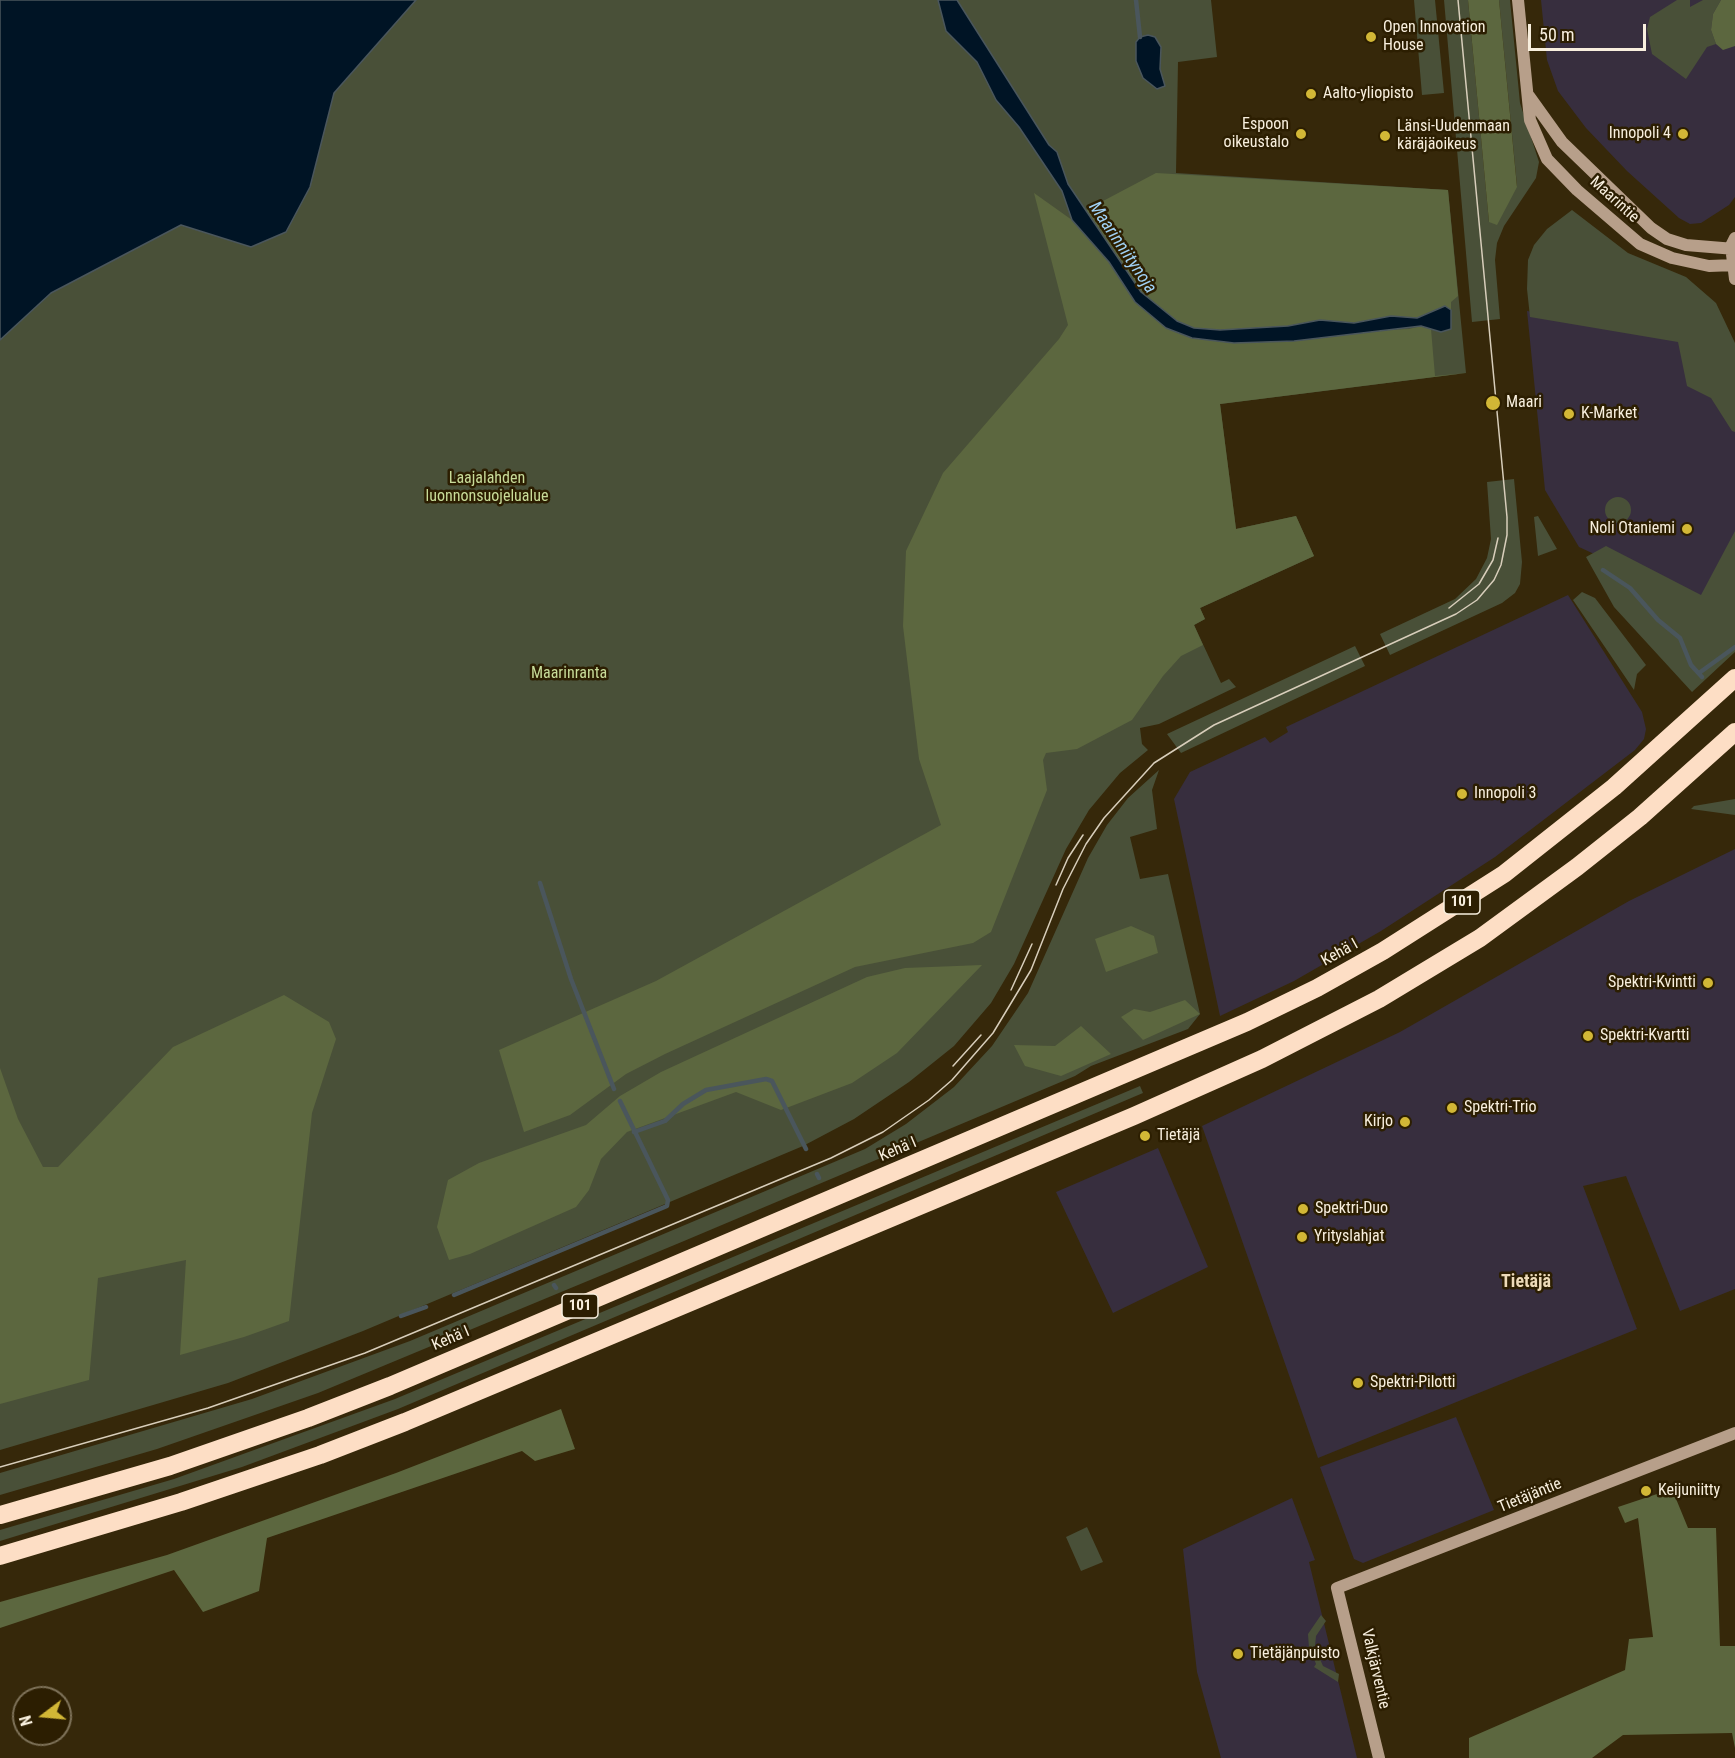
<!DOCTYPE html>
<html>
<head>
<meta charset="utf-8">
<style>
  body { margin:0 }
  #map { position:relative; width:1735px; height:1758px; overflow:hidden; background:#36280a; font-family:"Roboto Condensed",sans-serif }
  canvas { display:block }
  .north { position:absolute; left:12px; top:1686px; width:60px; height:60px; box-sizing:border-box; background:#2c1e01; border:2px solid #7e7259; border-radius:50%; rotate:254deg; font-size:16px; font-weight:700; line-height:24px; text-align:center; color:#f8efde }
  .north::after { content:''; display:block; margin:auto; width:21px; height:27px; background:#d2b736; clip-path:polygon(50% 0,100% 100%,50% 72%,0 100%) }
  .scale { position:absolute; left:1528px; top:24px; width:118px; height:27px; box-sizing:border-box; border:3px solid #f8efde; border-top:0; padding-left:8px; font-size:18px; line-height:21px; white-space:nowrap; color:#f8efde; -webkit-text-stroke:4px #2c1e01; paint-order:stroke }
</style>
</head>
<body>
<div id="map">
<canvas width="1735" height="1758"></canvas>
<div class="north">N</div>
<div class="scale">50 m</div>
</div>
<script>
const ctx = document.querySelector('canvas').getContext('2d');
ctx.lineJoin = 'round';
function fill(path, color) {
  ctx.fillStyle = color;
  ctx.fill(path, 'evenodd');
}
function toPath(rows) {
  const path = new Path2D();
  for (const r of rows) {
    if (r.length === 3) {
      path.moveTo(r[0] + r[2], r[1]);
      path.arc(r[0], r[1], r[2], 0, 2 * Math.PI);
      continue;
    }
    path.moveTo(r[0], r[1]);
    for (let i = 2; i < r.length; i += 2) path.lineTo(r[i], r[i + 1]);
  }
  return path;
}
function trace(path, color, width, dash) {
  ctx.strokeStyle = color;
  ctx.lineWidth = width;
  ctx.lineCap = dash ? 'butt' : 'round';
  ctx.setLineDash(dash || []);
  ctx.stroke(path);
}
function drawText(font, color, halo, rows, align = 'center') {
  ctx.font = font + ' "Roboto Condensed",sans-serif';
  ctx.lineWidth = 5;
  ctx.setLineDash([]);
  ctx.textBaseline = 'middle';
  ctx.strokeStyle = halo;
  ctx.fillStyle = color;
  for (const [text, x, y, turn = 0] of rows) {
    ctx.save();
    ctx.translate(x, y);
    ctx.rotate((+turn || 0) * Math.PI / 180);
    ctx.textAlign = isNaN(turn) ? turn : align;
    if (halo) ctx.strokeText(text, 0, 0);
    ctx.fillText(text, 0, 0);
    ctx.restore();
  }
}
fill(toPath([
  [1541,0,1735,0,1735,197,1729,205,1701,223,1690,224,1679,218,1627,171,1586,128,1558,91,1547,60],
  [1527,311,1683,338,1735,400,1735,565,1709,607,1579,547,1545,490],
  [1568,595,1642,712,1646,729,1644,739,1635,750,1495,857,1381,931,1294,981,1220,1016,1174,799,1190,772,1265,737,1270,743,1288,732,1286,727],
  [1735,849,1735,1289,1680,1311,1626,1176,1583,1186,1637,1329,1318,1458,1202,1126,1400,1032,1629,901],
  [1158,1148,1208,1267,1113,1313,1056,1192],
  [1456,1417,1494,1510,1363,1563,1354,1559,1320,1467],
  [1292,1498,1315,1560,1309,1562,1357,1758,1221,1758,1197,1672,1183,1549]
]), '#372e3e');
fill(toPath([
  [0,0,1211,0,1217,57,1178,62,1176,173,1448,190,1466,373,1220,404,1236,529,1296,516,1314,556,1200,608,1205,619,1194,625,1221,683,1229,679,1236,687,1159,724,1140,728,1142,744,1148,750,1120,773,1089,810,1066,849,1014,964,991,1003,954,1046,909,1082,854,1119,803,1146,363,1331,228,1383,0,1450],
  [1414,0,1435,0,1444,93,1422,95],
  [1444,0,1468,0,1489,222,1517,186,1499,0,1510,0,1520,103,1539,162,1536,178,1504,226,1497,243,1495,260,1500,319,1472,322],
  [1677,0,1690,0,1690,7,1703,0,1721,0,1713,14,1711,30,1716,44,1707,47,1686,79,1652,54,1647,29,1650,17],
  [1572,210,1628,253,1686,277,1716,303,1735,343,1735,432,1732,431,1711,398,1687,386,1678,342,1530,317,1527,289,1528,260,1534,245,1547,229],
  [1514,479,1522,562,1520,584,1515,593,1502,603,1390,655,1380,634,1455,599,1476,579,1487,558,1491,539,1487,482],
  [1618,510,13],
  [1538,516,1557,549,1538,556,1534,517],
  [1735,531,1735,652,1692,692,1614,607,1586,557,1606,546,1701,595],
  [1582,592,1595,598,1646,665,1637,674,1634,690,1573,600],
  [1355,646,1365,666,1181,753,1167,734],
  [1159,770,1152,790,1157,829,1130,837,1140,879,1168,874,1200,1014,1188,1029,1091,1066,1075,1076,684,1241,318,1393,157,1449,0,1495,0,1473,252,1399,410,1341,865,1149,906,1124,954,1087,992,1046,1028,993,1088,858,1107,825,1128,798],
  [1735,799,1735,815,1691,809,1694,806],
  [1140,1086,1143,1093,398,1409,242,1467,0,1541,0,1530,174,1479,395,1399],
  [1087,1527,1103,1562,1081,1571,1066,1537],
  [1321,1615,1326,1621,1316,1636,1315,1646,1309,1648,1308,1634],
  [1316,1650,1323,1666,1339,1674,1338,1682,1314,1667,1316,1664,1311,1651]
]), '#495038');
fill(toPath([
  [1468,0,1499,0,1517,187,1497,225,1489,222],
  [1721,0,1735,0,1735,46,1723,50,1716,44,1711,30,1713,14],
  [1156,173,1448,190,1458,296,1451,302,1451,310,1445,306,1417,318,1391,316,1354,323,1320,320,1288,326,1219,330,1194,328,1177,321,1141,292,1086,210],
  [1034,193,1072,220,1109,262,1135,302,1192,338,1409,329,1421,326,1431,329,1435,376,1466,373,1220,404,1236,529,1296,516,1314,556,1200,608,1205,619,1194,625,1203,645,1181,656,1163,676,1132,720,1077,749,1046,753,1043,760,1047,790,991,932,973,943,855,967,665,1054,626,1074,570,1115,524,1132,499,1050,656,981,941,825,919,759,903,626,906,551,943,473,1059,339,1068,325],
  [1131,926,1154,936,1158,953,1106,972,1095,939],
  [982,965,897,1053,852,1083,781,1110,736,1092,627,1132,601,1159,589,1190,576,1207,470,1254,449,1260,437,1227,448,1180,479,1163,586,1125,620,1096,661,1072,867,977,905,968],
  [284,995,329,1022,336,1039,312,1113,289,1321,244,1337,180,1355,186,1260,98,1278,89,1380,0,1404,0,1068,18,1119,43,1167,58,1167,173,1047],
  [1185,1000,1200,1014,1143,1040,1121,1017,1134,1009,1150,1012],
  [1081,1026,1111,1054,1061,1076,1025,1066,1014,1045,1055,1046],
  [561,1409,575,1449,535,1461,522,1451,267,1538,259,1591,203,1612,174,1570,0,1628,0,1602,167,1555,396,1473],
  [1672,1489,1688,1528,1716,1528,1720,1646,1735,1646,1735,1748,1732,1733,1623,1735,1592,1758,1469,1758,1469,1738,1625,1670,1629,1639,1653,1637,1638,1518,1625,1523,1618,1507]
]), '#5c673f');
const water = toPath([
  [0,0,416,0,334,93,310,187,286,232,251,247,181,225,51,293,0,340,0,0],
  [938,0,957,0,1049,145,1057,152,1068,184,1141,292,1177,321,1194,328,1220,330,1288,326,1320,320,1354,323,1391,316,1417,318,1445,306,1451,310,1451,329,1441,332,1421,326,1294,341,1234,343,1192,338,1166,328,1135,302,1109,262,1072,220,1062,191,1019,127,996,100,977,62,946,31,938,0],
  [1148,35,1155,37,1161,47,1160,69,1165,86,1157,89,1143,78,1136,61,1136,42,1140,37,1148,35]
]);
fill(water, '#001425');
trace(water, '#4a565c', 1.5);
trace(toPath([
  [1136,0,1140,37],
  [1603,570,1630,588,1658,620,1680,638,1691,665,1702,677],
  [1699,673,1735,647],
  [540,883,571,979,614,1089],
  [634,1132,665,1121,683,1104,706,1090,766,1079,772,1081,806,1149],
  [817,1174,819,1178],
  [554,1285,556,1288],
  [454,1295,667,1206,668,1200,620,1101],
  [401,1316,426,1307]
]), '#4a565c', 4.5);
trace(toPath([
  [1518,0,1530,120,1547,159,1577,190,1640,244,1672,258,1709,266,1735,265],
  [1529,96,1562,142,1651,228,1667,239,1686,245,1735,249],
  [1735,238,1731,246,1735,279],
  [1379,1758,1337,1588,1735,1433]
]), '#b79f8a', 12);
trace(toPath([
  [0,1515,170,1466,308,1418,390,1386,1247,1022,1317,988,1383,951,1504,874,1614,787,1735,678],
  [0,1556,181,1502,320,1455,405,1422,1134,1116,1262,1059,1379,999,1480,938,1577,867,1640,817,1735,732]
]), '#fddec5', 18);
trace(toPath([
  [1449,608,1479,584,1493,560,1498,538],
  [1056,885,1068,858,1083,835],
  [1011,990,1032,944],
  [953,1066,981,1035],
  [0,1467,208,1408,365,1353,831,1158,883,1132,929,1100,952,1080,993,1033,1031,970,1063,889,1086,844,1104,818,1154,763,1214,725,1456,614,1477,600,1494,580,1501,565,1507,535,1507,517,1458,0]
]), '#d8cebb', 1.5);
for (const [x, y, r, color] of [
  [1371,37,6,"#d2b736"],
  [1311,94,6,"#d2b736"],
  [1301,134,6,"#d2b736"],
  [1683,134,6,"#d2b736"],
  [1385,136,6,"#d2b736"],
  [1493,403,8,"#d2b736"],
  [1569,414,6,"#d2b736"],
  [1687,529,6,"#d2b736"],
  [1462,794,6,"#d2b736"],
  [1708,983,6,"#d2b736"],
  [1588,1036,6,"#d2b736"],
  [1452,1108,6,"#d2b736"],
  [1405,1122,6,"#d2b736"],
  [1145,1136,6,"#d2b736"],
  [1303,1209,6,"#d2b736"],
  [1302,1237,6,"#d2b736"],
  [1358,1383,6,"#d2b736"],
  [1646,1491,6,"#d2b736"],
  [1238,1654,6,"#d2b736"]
]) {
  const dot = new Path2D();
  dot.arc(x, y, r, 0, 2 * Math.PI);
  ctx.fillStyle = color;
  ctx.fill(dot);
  trace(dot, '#2c1e01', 2);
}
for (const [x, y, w] of [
  [1462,902,36],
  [580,1306,36]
]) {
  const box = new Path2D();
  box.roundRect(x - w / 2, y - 12, w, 24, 4.5);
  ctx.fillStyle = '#2c1e01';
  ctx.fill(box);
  trace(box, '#f8efde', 1.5);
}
drawText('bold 15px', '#f8efde', null, [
  ["101",1462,902],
  ["101",580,1306]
]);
drawText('16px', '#f8efde', '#2c1e01', [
  ["Open Innovation",1383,28],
  ["House",1383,46],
  ["Aalto-yliopisto",1323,94],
  ["Espoon",1289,125,"right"],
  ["oikeustalo",1289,143,"right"],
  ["Länsi-Uudenmaan",1397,127],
  ["käräjäoikeus",1397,145],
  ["Innopoli 4",1671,134,"right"],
  ["Maari",1506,403],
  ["K-Market",1581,414],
  ["Noli Otaniemi",1675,529,"right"],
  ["Innopoli 3",1474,794],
  ["Spektri-Kvintti",1696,983,"right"],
  ["Spektri-Kvartti",1600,1036],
  ["Spektri-Trio",1464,1108],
  ["Kirjo",1393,1122,"right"],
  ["Tietäjä",1157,1136],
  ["Spektri-Duo",1315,1209],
  ["Yrityslahjat",1314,1237],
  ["Spektri-Pilotti",1370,1383],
  ["Keijuniitty",1658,1491],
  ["Tietäjänpuisto",1250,1654]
], 'left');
drawText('16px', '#f8efde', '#2c1e01', [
  ["Maarintie",1614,200,42],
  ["Kehä I",1340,953,-29],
  ["Kehä I",898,1150,-23],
  ["Kehä I",451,1339,-23],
  ["Tietäjäntie",1530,1496,-22],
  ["Valkjärventie",1375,1669,77]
]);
drawText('16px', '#c8dc99', '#2c1e01', [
  ["Laajalahden",487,479],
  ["luonnonsuojelualue",487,497],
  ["Maarinranta",569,674]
]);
drawText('italic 18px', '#a0d1f5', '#2c1e01', [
  ["Maarinniitynoja",1122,248,56]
]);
drawText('bold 18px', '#eddbb9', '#2c1e01', [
  ["Tietäjä",1526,1282]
]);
</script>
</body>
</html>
